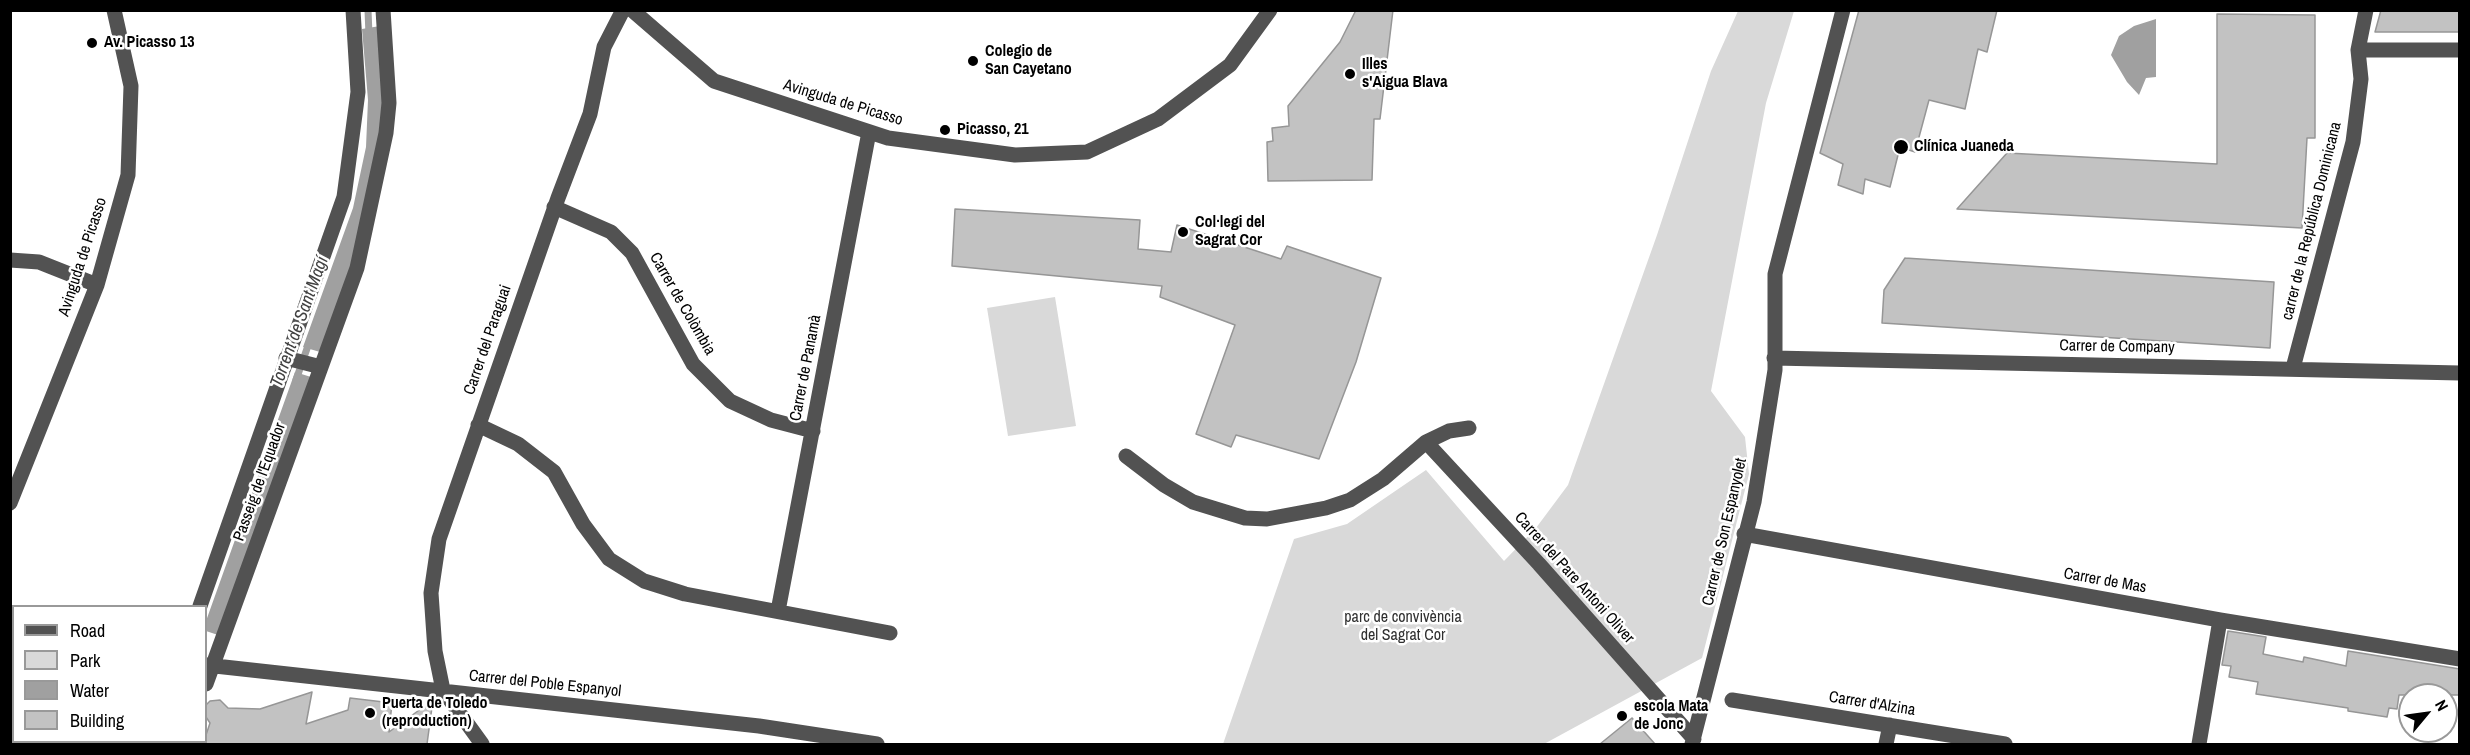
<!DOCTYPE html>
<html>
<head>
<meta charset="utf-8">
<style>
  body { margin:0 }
  #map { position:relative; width:2470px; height:755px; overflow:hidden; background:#fff; font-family:"Archivo Narrow",sans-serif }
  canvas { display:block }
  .frame { position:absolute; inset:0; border:12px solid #000; pointer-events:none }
  .legend { position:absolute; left:12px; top:605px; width:195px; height:138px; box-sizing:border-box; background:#fff; border:2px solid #999; margin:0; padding:8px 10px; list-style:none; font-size:18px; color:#000 }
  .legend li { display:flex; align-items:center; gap:12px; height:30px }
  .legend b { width:30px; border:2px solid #999 }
  .north { position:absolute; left:2398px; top:683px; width:60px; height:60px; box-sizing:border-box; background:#fff; border:2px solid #999; border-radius:50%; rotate:61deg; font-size:16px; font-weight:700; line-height:24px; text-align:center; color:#000 }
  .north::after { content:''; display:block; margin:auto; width:21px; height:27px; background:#000; clip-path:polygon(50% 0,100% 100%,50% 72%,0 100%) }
</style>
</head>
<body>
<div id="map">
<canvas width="2470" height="755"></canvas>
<div class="frame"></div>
<ul class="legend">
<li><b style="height:8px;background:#525252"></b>Road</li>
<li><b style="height:16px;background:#d9d9d9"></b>Park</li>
<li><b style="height:16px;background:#a0a0a0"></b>Water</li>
<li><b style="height:16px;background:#c2c2c2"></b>Building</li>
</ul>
<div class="north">N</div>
</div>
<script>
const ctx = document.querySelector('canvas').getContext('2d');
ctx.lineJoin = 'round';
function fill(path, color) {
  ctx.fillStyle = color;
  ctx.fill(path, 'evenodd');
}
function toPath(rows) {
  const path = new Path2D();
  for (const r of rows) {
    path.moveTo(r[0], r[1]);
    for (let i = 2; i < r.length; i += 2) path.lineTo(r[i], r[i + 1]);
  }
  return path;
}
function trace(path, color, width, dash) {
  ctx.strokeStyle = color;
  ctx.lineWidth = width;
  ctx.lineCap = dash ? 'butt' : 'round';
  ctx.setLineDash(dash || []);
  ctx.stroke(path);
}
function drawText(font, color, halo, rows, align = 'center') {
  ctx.font = font + ' "Archivo Narrow",sans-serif';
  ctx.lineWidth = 5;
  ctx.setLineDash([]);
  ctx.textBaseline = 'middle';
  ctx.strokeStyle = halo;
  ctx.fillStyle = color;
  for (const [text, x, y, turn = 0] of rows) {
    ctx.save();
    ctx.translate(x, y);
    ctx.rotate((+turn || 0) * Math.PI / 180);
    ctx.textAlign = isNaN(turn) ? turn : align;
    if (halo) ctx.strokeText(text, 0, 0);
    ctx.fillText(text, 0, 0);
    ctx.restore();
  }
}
fill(toPath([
  [1738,11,1794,11,1766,103,1711,391,1745,437,1749,474,1702,658,1544,744,1223,744,1294,539,1347,524,1426,470,1504,561,1536,528,1568,485,1657,235,1711,71],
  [1055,297,1076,426,1008,436,987,308]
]), '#d9d9d9');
fill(toPath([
  [2156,19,2156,77,2146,78,2139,95,2127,82,2111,55,2119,36,2134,26],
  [380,26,384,111,359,244,320,352,303,347,353,208,366,147,368,100,362,29],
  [295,372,311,377,218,635,206,631,206,621]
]), '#a0a0a0');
trace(toPath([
  [368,10,369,35],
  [296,380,310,340]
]), '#a0a0a0', 7);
const building = toPath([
  [1356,10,1393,10,1380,119,1374,119,1372,180,1268,181,1267,142,1273,141,1272,128,1289,126,1288,106,1340,42,1356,10],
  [1859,10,1997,10,1987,52,1978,49,1965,109,1929,100,1915,152,1900,147,1890,187,1865,179,1863,194,1838,185,1843,164,1820,153,1859,10],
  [2381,10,2460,10,2460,32,2375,32,2381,10],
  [2217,14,2315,15,2315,138,2307,138,2302,228,1957,209,2007,153,2217,164,2217,14],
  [955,209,1140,220,1138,249,1171,252,1177,225,1281,259,1287,246,1381,278,1356,362,1319,459,1236,435,1231,447,1196,434,1235,325,1160,297,1162,286,952,266,955,209],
  [1905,258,2274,282,2270,348,1882,323,1884,290,1905,258],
  [2228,631,2266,637,2263,654,2303,662,2304,657,2346,666,2348,651,2460,669,2460,695,2399,695,2397,709,2389,708,2387,717,2348,711,2348,708,2256,694,2258,682,2229,677,2231,666,2222,665,2228,631],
  [312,692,306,724,348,710,350,698,392,703,389,732,433,700,427,744,203,744,210,723,206,717,206,705,210,701,220,700,228,708,260,709,312,692],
  [1632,718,1655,744,1600,744,1632,718]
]);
fill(building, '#c2c2c2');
trace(building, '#969696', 1.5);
trace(toPath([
  [632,10,714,81,888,138,1015,155,1087,152,1158,119,1230,65,1270,10],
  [2358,50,2460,50],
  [554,207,611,232,632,253,693,364,730,401,771,420,813,431],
  [10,260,39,262,97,285],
  [286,358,321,367],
  [1774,358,2460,373],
  [2293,368,2353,142,2361,79,2358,50,2366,10],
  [478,425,518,444,554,472,583,524,609,559,644,581,685,594,890,633],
  [1426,442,1539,564,1694,739],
  [1126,456,1164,485,1193,502,1245,518,1267,519,1326,508,1350,500,1383,479,1426,442,1449,431,1469,428],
  [10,503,97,285,128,175,131,86,114,10],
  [1744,534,2220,620,2460,659],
  [200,606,344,197,358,92,353,10],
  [778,611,869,132],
  [206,665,759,726,877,744],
  [206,684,357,268,386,133,389,103,383,10],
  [1732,700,2005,744],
  [145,744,146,742],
  [182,744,183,742],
  [482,744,443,690,435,651,431,593,439,539,558,198,590,114,604,47,623,10],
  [1692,744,1754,502,1775,370,1775,274,1843,10],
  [1886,744,1890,725],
  [2199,744,2220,620]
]), '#525252', 15);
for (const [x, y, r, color] of [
  [92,43,6,"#000"],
  [973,61,6,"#000"],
  [1350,74,6,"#000"],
  [945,130,6,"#000"],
  [1901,147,8,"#000"],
  [1183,232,6,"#000"],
  [370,713,6,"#000"],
  [1622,716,6,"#000"]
]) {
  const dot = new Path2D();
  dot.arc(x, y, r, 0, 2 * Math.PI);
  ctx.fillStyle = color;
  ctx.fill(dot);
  trace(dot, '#fff', 2);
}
drawText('bold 16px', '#000', '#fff', [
  ["Av. Picasso 13",104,43],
  ["Colegio de",985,52],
  ["San Cayetano",985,70],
  ["Illes",1362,65],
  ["s'Aigua Blava",1362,83],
  ["Picasso, 21",957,130],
  ["Clínica Juaneda",1914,147],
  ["Col·legi del",1195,223],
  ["Sagrat Cor",1195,241],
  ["Puerta de Toledo",382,704],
  ["(reproduction)",382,722],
  ["escola Mata",1634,707],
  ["de Jonc",1634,725]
], 'left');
drawText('16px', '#000', '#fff', [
  ["Avinguda de Picasso",843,103,17],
  ["carrer de la República Dominicana",2312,221,-76],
  ["Avinguda de Picasso",83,257,-72],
  ["Carrer de Colòmbia",682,304,60],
  ["Carrer del Paraguai",488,340,-71],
  ["Carrer de Company",2117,347,1],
  ["Carrer de Panamà",806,368,-79],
  ["Passeig de l'Equador",260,482,-70],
  ["Carrer de Son Espanyolet",1725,532,-77],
  ["Carrer del Pare Antoni Oliver",1574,578,48],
  ["Carrer de Mas",2105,581,10],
  ["Carrer del Poble Espanyol",545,684,6],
  ["Carrer d'Alzina",1872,704,9]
]);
drawText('16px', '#303030', '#fff', [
  ["parc de convivència",1403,618],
  ["del Sagrat Cor",1403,636]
]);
drawText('italic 18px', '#414141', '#fff', [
  ["Torrent de Sant Magí",300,322,-70]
]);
</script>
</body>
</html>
